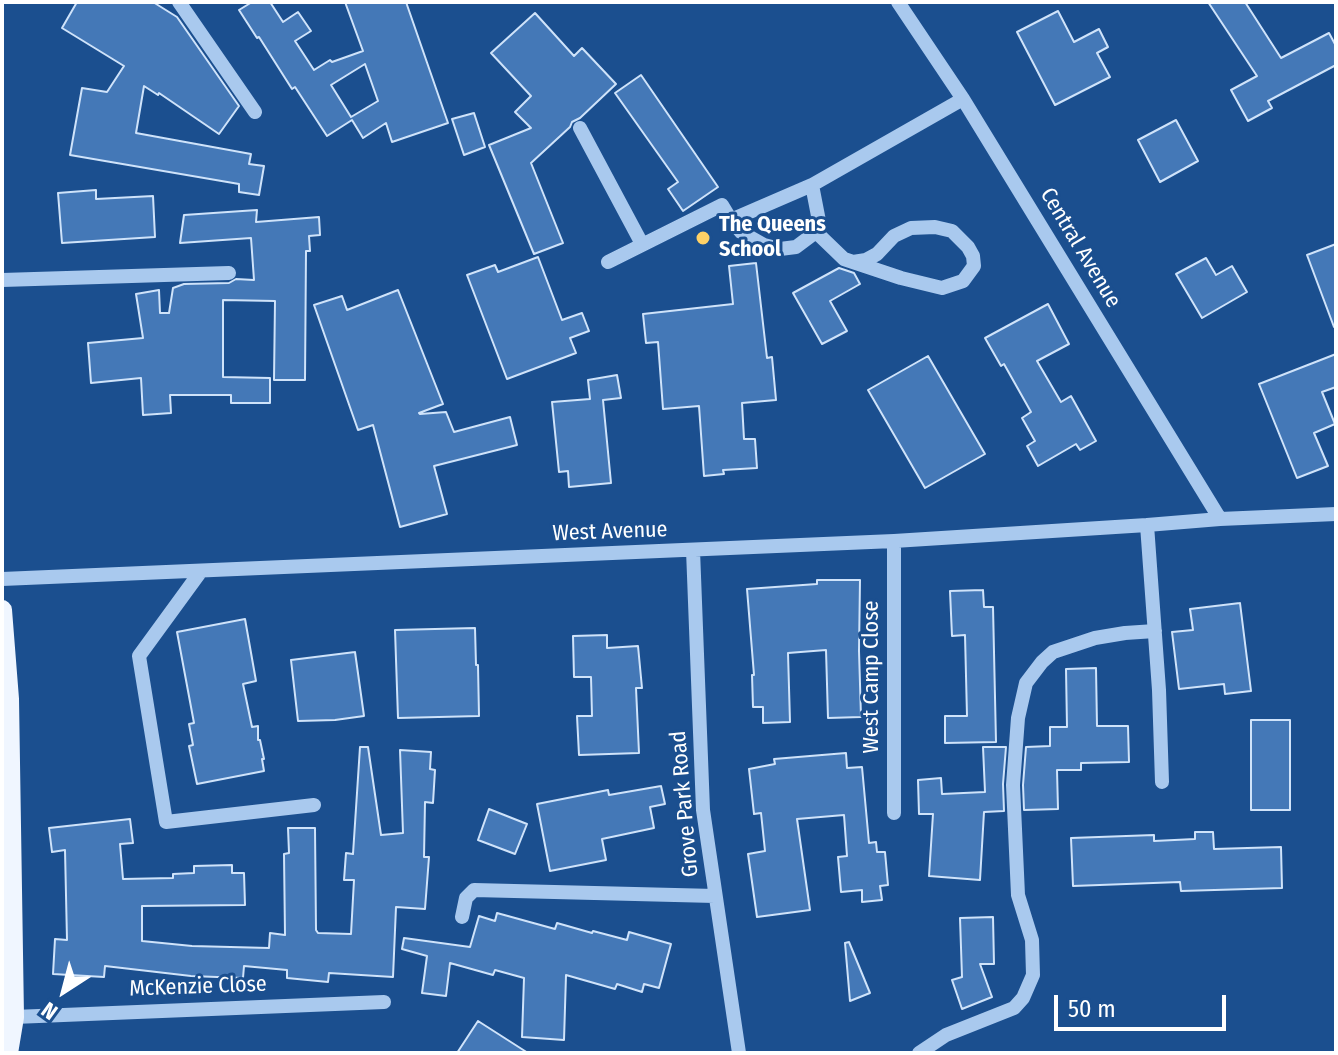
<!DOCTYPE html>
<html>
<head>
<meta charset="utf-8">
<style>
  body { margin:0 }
  #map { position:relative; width:1338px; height:1055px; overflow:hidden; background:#1b4f8f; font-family:"Fira Sans Condensed",sans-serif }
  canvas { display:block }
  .frame { position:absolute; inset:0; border:4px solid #fff; pointer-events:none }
  .north { position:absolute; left:24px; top:951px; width:80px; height:80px; -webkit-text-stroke:6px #1b4f8f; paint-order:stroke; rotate:216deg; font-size:22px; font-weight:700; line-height:32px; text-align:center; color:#fff }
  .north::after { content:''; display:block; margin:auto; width:28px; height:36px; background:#fff; clip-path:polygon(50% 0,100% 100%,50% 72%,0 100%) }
  .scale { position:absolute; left:1054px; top:995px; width:172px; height:36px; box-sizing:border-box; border:4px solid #fff; border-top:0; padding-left:10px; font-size:24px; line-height:28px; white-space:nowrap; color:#fff; -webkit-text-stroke:6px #1b4f8f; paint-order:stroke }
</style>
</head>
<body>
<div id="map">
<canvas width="1338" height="1055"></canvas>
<div class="frame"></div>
<div class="north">N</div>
<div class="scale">50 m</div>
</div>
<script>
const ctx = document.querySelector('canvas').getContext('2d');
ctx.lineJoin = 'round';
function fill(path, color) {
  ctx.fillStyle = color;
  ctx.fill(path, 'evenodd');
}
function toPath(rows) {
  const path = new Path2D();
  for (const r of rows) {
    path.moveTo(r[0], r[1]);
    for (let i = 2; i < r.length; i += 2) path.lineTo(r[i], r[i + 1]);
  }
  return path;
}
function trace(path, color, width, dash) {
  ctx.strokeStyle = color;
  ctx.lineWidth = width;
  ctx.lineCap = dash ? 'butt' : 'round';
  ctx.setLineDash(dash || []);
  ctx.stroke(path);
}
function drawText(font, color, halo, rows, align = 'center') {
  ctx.font = font + ' "Fira Sans Condensed",sans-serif';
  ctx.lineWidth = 6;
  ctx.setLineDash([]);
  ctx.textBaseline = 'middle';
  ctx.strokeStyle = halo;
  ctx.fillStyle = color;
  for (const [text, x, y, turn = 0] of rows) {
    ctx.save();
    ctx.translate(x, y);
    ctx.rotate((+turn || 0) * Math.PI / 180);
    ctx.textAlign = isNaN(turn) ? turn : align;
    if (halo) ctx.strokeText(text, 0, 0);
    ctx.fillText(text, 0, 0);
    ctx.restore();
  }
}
const building = toPath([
  [77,2,153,2,177,17,239,106,219,134,159,93,158,95,144,86,136,133,251,154,249,164,264,166,259,195,239,192,239,184,70,155,82,88,107,92,124,66,62,28,77,2],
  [252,2,270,2,283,22,298,12,311,31,295,41,314,70,330,60,332,62,363,51,345,2,406,2,448,123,392,142,386,123,363,138,352,120,327,136,295,87,292,89,259,37,257,38,239,10,252,2],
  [365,64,378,101,351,117,331,85,365,64],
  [1208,2,1245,2,1281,58,1329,33,1336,46,1336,65,1268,101,1272,108,1248,121,1231,90,1257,76,1208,2],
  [1058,11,1074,42,1099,29,1108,47,1097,53,1110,77,1055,105,1017,32,1058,11],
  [535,13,574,56,582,48,616,84,580,118,572,122,570,127,531,163,563,243,534,254,489,145,531,128,515,112,531,96,491,53,535,13],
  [641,75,718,187,683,211,668,189,678,182,615,93,641,75],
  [474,113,485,147,464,155,452,119,474,113],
  [1176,120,1198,161,1160,182,1138,140,1176,120],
  [96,190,96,199,153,196,155,237,62,243,58,193,96,190],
  [257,210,256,222,319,217,320,235,309,236,310,251,306,251,305,380,274,380,275,301,223,300,223,377,270,378,270,403,231,403,231,395,170,395,171,413,143,415,141,378,91,383,88,343,143,338,136,294,159,290,160,313,169,313,173,288,184,284,229,283,236,279,254,280,251,238,180,243,184,215,257,210],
  [1336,244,1336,327,1334,327,1307,255,1336,244],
  [538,257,562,320,582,313,589,331,570,338,576,353,507,379,467,275,495,265,498,272,538,257],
  [1206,258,1216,275,1232,266,1247,292,1202,318,1176,274,1206,258],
  [756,263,767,358,772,357,776,400,742,403,744,439,755,439,757,468,723,470,724,474,704,476,699,406,663,409,658,342,646,343,643,314,733,304,729,266,756,263],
  [839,268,854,273,860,284,830,301,847,331,822,344,793,293,839,268],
  [398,290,443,404,419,413,420,414,446,412,454,432,510,417,517,445,434,466,447,514,400,527,373,425,358,430,314,305,342,296,347,310,398,290],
  [1048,304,1069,344,1037,361,1061,402,1071,396,1096,441,1080,450,1076,444,1038,466,1027,446,1035,441,1022,418,1031,412,1004,364,1001,366,985,338,1048,304],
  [1336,354,1336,387,1322,392,1335,424,1314,433,1328,466,1297,478,1259,384,1336,354],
  [928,356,985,454,925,488,868,390,928,356],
  [617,375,621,398,603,400,611,483,569,487,568,471,559,472,552,402,590,399,588,380,617,375],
  [817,580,860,580,859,651,861,717,828,718,826,650,788,653,790,722,763,723,763,707,753,707,752,675,754,675,747,589,817,584,817,580],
  [983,590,984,607,993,607,996,742,945,743,945,716,967,716,965,635,952,636,950,591,983,590],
  [1240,603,1251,691,1225,694,1224,684,1179,689,1172,632,1193,630,1190,609,1240,603],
  [245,619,256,681,243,684,252,727,258,726,258,740,260,740,264,759,262,759,264,771,197,784,189,746,193,745,189,724,194,723,177,632,245,619],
  [475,628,476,665,478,665,479,716,398,718,395,630,475,628],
  [607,635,607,648,638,646,642,688,636,688,639,753,579,755,577,716,592,716,591,677,574,677,573,636,607,635],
  [355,652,364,716,335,720,298,721,291,660,355,652],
  [1096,668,1097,726,1128,726,1129,762,1081,763,1081,770,1057,770,1058,809,1024,810,1023,785,1026,747,1050,746,1050,727,1067,727,1066,669,1096,668],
  [1251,720,1290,720,1290,810,1251,810,1251,720],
  [360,747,368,747,381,835,403,833,400,750,431,752,430,769,435,770,433,803,425,802,424,857,429,857,425,909,396,907,393,977,329,973,328,982,287,978,287,970,244,966,243,978,191,976,105,966,104,977,53,974,55,939,67,940,65,850,52,852,49,828,130,819,133,843,120,844,123,879,173,878,173,874,194,873,194,866,232,865,232,873,244,873,245,905,142,906,142,941,192,946,269,948,270,933,285,935,284,854,289,853,288,828,315,828,316,930,318,933,351,934,354,880,344,880,346,853,353,854,360,747],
  [983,747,1006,747,1003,784,1004,811,984,812,980,880,929,876,933,814,919,814,918,780,941,778,942,794,985,792,983,747],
  [846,753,847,768,862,767,869,843,876,842,877,852,885,852,888,885,880,886,882,900,862,902,862,890,841,892,838,857,847,856,844,815,797,819,810,910,757,917,748,854,765,851,761,813,754,814,749,769,775,764,774,759,846,753],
  [661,786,665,804,650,807,654,828,602,839,606,860,550,871,537,804,608,790,609,795,661,786],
  [489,809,527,824,515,854,478,840,489,809],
  [1195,832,1213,832,1214,849,1281,847,1282,888,1181,891,1180,882,1073,886,1071,838,1154,835,1154,841,1195,839,1195,832],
  [497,913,555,929,557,923,592,933,593,931,627,940,629,932,671,944,659,988,644,984,642,992,617,984,615,989,566,975,564,1040,522,1037,524,978,495,970,493,975,450,963,446,996,422,993,427,956,402,949,404,938,470,947,479,916,495,921,497,913],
  [993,917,994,964,980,964,992,997,962,1009,952,980,962,977,960,918,993,917],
  [849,942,870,993,850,1001,845,943,849,942],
  [478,1021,528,1053,457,1053,478,1021]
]);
fill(building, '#4478b7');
trace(building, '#cfe3fa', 2);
trace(toPath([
  [179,2,255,112],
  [898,2,963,99,1220,519],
  [580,128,642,244],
  [731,220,812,185],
  [816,232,844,259,853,262,866,260,877,254,894,236,911,228,935,227,952,231,968,247,973,256,974,266,963,281,942,288,901,278,853,262],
  [608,262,722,205,731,220,741,232,764,245,780,249,796,247,816,232,819,221,812,185,963,99],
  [2,280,229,273],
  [1147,525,1159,690,1162,782],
  [894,541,894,813],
  [693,550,703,810,739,1053],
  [201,571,139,656,166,822,314,805],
  [2,579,894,541,1147,525,1220,519,1336,514],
  [462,917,466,898,474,890,715,896],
  [14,1017,384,1002],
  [919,1053,946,1035,1014,1008,1023,998,1033,975,1032,940,1018,895,1013,785,1018,718,1026,683,1042,662,1053,652,1095,638,1125,633,1155,631]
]), '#a9c9ee', 14);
trace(toPath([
  [2,610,9,699,14,1017,8,1053]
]), '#f0f6ff', 20);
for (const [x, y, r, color] of [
  [703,238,8,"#ffd166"]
]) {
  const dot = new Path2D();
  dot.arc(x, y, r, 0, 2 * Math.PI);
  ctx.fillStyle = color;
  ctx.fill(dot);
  trace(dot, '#1b4f8f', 3);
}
drawText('bold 22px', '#fff', '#1b4f8f', [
  ["The Queens",719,225],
  ["School",719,250]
], 'left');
drawText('22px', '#fff', '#1b4f8f', [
  ["Central Avenue",1080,248,59],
  ["West Avenue",610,532,-2],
  ["West Camp Close",872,677,-90],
  ["Grove Park Road",685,804,-95],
  ["McKenzie Close",198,987,-2]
]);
</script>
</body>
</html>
